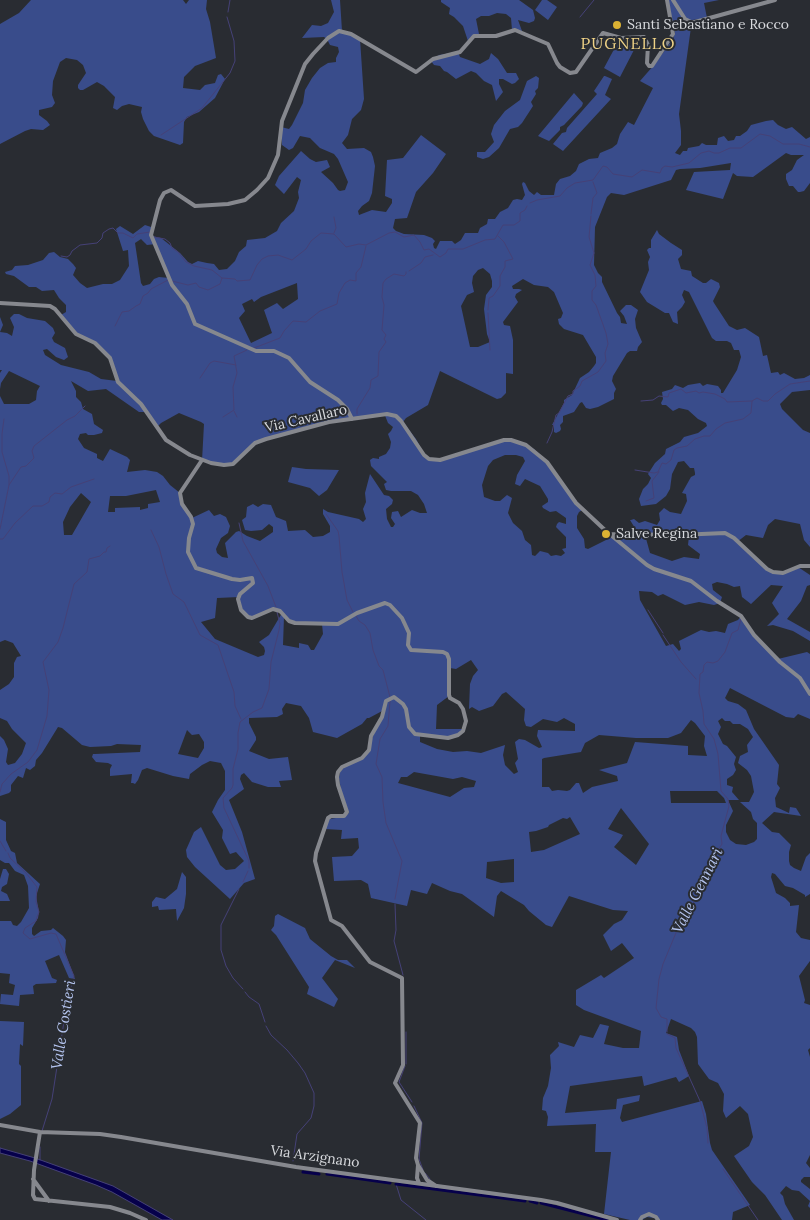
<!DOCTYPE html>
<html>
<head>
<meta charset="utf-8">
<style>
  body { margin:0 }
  canvas { display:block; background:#292c32 }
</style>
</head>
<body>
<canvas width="810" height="1220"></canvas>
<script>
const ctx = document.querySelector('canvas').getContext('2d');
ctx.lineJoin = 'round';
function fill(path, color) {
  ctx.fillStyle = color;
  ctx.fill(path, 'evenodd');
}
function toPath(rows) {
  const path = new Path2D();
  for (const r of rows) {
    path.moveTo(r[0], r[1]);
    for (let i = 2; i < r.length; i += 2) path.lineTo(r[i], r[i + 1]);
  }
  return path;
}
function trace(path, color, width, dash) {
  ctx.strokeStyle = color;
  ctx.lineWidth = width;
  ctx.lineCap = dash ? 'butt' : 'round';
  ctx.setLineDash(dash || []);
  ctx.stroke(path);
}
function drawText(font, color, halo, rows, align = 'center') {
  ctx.font = font + ' Lora,serif';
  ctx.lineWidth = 4;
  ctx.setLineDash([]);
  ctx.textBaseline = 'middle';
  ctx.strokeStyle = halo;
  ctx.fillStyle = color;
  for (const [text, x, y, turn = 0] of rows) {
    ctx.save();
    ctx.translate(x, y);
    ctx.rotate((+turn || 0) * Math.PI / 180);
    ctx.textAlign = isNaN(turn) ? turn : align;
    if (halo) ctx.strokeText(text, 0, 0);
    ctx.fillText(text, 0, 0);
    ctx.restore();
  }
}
fill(toPath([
  [31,0,183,0,186,4,189,0,207,0,206,9,210,22,216,58,195,66,184,77,183,88,200,90,205,85,215,83,218,75,221,74,225,79,215,98,199,112,187,117,184,122,183,143,180,145,154,136,149,131,143,119,141,112,142,107,129,104,122,106,117,110,113,108,115,97,104,86,97,82,83,90,80,90,78,88,78,85,86,73,83,65,77,60,66,58,60,62,53,81,52,95,55,103,52,107,39,110,39,115,47,121,50,125,43,130,31,129,25,131,0,144,0,24,19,13],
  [331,0,340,0,342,31,360,39,364,99,361,110,352,119,348,135,342,143,347,149,364,148,371,152,373,157,375,166,372,193,369,201,362,206,358,211,359,215,372,210,386,212,392,203,392,199,385,196,387,160,403,158,421,135,446,154,433,173,416,192,407,218,395,219,393,228,396,231,404,234,424,235,432,238,435,241,433,244,434,248,436,249,440,241,452,241,455,244,461,240,465,233,478,233,480,228,487,224,488,219,495,219,500,212,508,208,513,200,517,199,522,200,525,195,522,184,523,182,525,183,529,191,534,195,537,192,541,195,554,195,556,184,560,179,570,176,576,171,579,164,589,159,598,158,600,153,612,148,617,144,620,134,628,122,634,125,653,88,640,81,654,65,673,39,675,33,668,0,719,0,704,3,707,18,692,20,679,114,681,131,681,145,675,153,680,155,683,151,687,151,688,148,699,146,702,143,706,145,717,145,718,138,724,136,728,141,734,140,736,136,740,136,747,131,751,125,766,121,773,120,778,125,786,129,792,127,806,139,810,137,810,183,804,191,800,192,798,192,793,186,789,186,786,179,786,174,792,170,797,160,804,155,791,155,786,153,753,177,737,176,733,173,723,199,686,190,694,172,730,170,731,163,700,168,680,169,676,170,671,180,624,195,611,193,607,197,595,227,594,265,598,273,602,277,602,282,617,313,620,317,621,323,627,324,624,316,620,311,626,305,631,305,638,310,635,319,636,328,642,342,638,347,637,351,630,351,627,353,613,376,612,381,616,389,614,393,614,399,598,407,590,409,586,408,582,402,580,403,574,412,563,416,563,422,560,425,561,429,560,431,556,433,554,432,554,425,552,425,564,403,564,400,572,395,580,378,589,372,594,366,596,363,596,357,583,335,564,329,559,324,558,319,561,318,563,313,554,292,548,287,534,285,523,279,512,286,513,289,519,289,522,290,516,294,515,297,518,302,503,322,504,325,510,326,513,340,513,374,506,373,506,393,501,398,497,399,440,371,428,405,406,418,403,422,416,439,425,456,438,460,502,441,521,443,534,449,549,464,570,494,584,509,579,512,577,516,577,528,584,539,585,548,588,549,612,537,610,535,638,533,630,520,631,520,634,519,639,523,645,521,657,525,660,520,659,513,664,508,670,512,681,514,687,501,686,494,682,493,691,477,695,475,695,473,694,468,690,468,684,461,678,462,672,474,670,489,666,496,656,504,641,506,639,499,643,489,648,484,651,478,648,474,655,463,665,454,666,449,680,442,684,437,698,433,707,426,706,423,698,419,688,410,679,408,673,411,666,405,662,405,661,403,663,399,662,392,672,389,675,385,683,388,688,385,700,383,703,386,707,384,718,386,721,390,721,393,723,393,737,370,741,357,739,350,734,350,731,343,727,341,716,341,712,338,689,292,684,290,682,295,685,302,682,307,677,312,678,324,673,322,669,313,665,313,647,302,640,292,649,270,648,262,650,257,647,250,649,248,651,248,651,240,657,230,659,234,671,243,682,250,682,255,678,259,681,269,691,271,692,276,703,283,706,283,711,279,719,283,720,287,713,301,714,303,729,326,737,330,745,328,759,337,763,356,767,355,771,373,778,372,780,375,784,373,795,379,804,378,810,375,810,390,792,392,780,404,782,409,803,430,810,433,810,547,804,540,800,524,775,519,768,525,763,538,746,535,737,542,770,570,778,573,798,567,810,575,810,585,807,586,801,601,787,619,810,632,810,641,793,631,773,625,767,626,779,614,772,603,783,586,771,585,751,604,742,597,740,586,734,587,727,584,717,582,712,584,713,590,722,597,720,603,714,605,699,602,685,605,663,594,658,596,652,592,639,591,640,600,666,646,673,644,679,651,681,649,679,641,701,630,709,632,716,631,725,633,728,624,738,620,742,615,755,635,778,659,807,652,810,654,810,719,798,714,794,718,786,717,730,688,725,698,728,701,738,704,746,710,754,729,779,765,777,784,780,788,775,798,776,807,789,813,790,807,796,808,801,816,774,812,762,823,772,832,779,833,791,845,789,852,789,861,790,865,794,868,801,871,806,857,810,853,810,894,805,897,805,895,793,888,785,886,775,874,772,873,771,877,776,893,785,898,790,903,790,906,799,905,796,932,801,938,810,940,810,961,799,976,805,1000,804,1003,810,1005,810,1048,808,1050,810,1057,810,1155,806,1163,810,1168,810,1177,804,1177,801,1180,801,1182,810,1189,810,1208,808,1206,810,1201,799,1191,792,1190,786,1186,780,1193,783,1196,785,1204,794,1220,782,1220,765,1195,752,1182,734,1156,749,1146,753,1137,748,1114,740,1106,726,1118,723,1111,724,1094,718,1083,709,1079,698,1064,697,1037,695,1032,691,1028,671,1019,666,1033,677,1037,679,1050,689,1076,679,1082,676,1077,644,1086,642,1076,570,1086,565,1113,616,1109,617,1099,640,1095,639,1101,623,1105,620,1118,622,1122,702,1101,706,1114,710,1143,712,1150,750,1205,733,1212,732,1220,657,1220,654,1218,647,1217,642,1220,630,1220,604,1214,611,1152,595,1152,596,1124,547,1126,548,1117,546,1111,542,1110,543,1098,548,1086,551,1068,550,1055,559,1046,558,1042,574,1047,580,1035,593,1038,600,1024,609,1026,604,1044,623,1048,639,1048,641,1031,584,1010,576,1005,576,990,601,975,604,978,634,958,622,943,611,951,603,935,614,924,622,920,628,911,613,910,569,896,552,927,546,925,529,911,524,905,501,891,497,896,494,917,462,894,450,891,432,883,427,894,411,890,407,906,371,898,368,884,361,880,334,881,332,857,352,856,359,848,358,838,341,839,342,830,325,829,329,819,343,817,349,813,341,790,339,778,340,772,345,766,364,758,384,710,369,718,367,718,362,724,337,738,313,732,309,718,301,706,286,703,282,709,283,714,277,717,249,718,249,723,256,737,256,740,249,751,269,759,288,757,292,780,279,781,281,787,268,787,252,782,244,773,241,775,240,779,244,789,229,800,242,832,255,879,244,883,230,899,195,867,187,857,186,850,194,832,201,827,220,865,226,870,235,869,244,861,236,852,230,854,222,838,223,830,212,812,218,800,225,790,225,771,221,763,210,761,202,765,190,774,189,779,173,776,147,768,142,770,138,780,135,784,133,783,131,783,132,774,110,776,110,769,112,765,108,763,96,762,92,757,93,754,95,754,140,752,141,745,117,744,111,746,90,747,82,745,62,728,58,727,42,753,36,760,35,766,30,770,26,768,23,778,18,776,11,785,11,791,9,793,0,796,0,736,4,740,8,749,6,762,8,765,15,763,22,754,26,743,12,729,7,721,0,718,0,690,9,684,14,677,14,663,17,657,21,656,13,643,5,640,0,642,0,396,4,404,29,404,36,400,37,391,40,386,9,371,1,383,0,389,0,373,2,370,0,370,0,317,3,325,0,332,7,333,12,336,14,327,10,318,14,314,19,314,27,318,45,321,53,328,55,333,52,338,54,342,65,348,68,357,64,360,56,357,47,349,43,350,45,355,61,365,89,372,101,379,117,381,113,364,97,345,77,333,61,315,66,312,66,305,59,298,54,290,42,291,36,287,29,287,14,276,6,274,5,272,12,270,15,266,28,265,43,260,49,253,54,252,60,257,68,259,73,264,76,268,73,275,80,283,87,288,103,284,112,284,120,280,129,266,128,250,123,251,116,229,120,226,133,234,145,225,154,228,152,236,161,238,180,253,188,262,192,264,198,261,207,263,214,264,219,270,227,269,235,261,239,252,246,246,247,240,265,238,277,231,281,223,294,211,299,198,298,192,301,180,297,177,284,194,275,185,279,176,301,151,310,159,316,162,327,160,330,167,321,172,333,183,338,190,340,191,345,190,348,182,338,159,334,154,320,148,310,138,300,136,293,148,289,150,282,145,281,127,289,129,292,125,303,103,305,90,312,78,320,68,328,63,336,62,336,58,339,52,338,47,330,45,327,39,324,37,302,38,312,25,321,26,328,23,334,12],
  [141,239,147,245,156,244,169,278,159,277,154,279,150,284,143,286,141,283,135,243],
  [483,268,490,274,492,281,492,287,486,295,484,309,487,334,490,342,478,347,470,347,461,306,467,295,474,292,472,283,473,276,478,270],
  [297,283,298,299,283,309,277,303,264,310,272,333,251,343,239,318,245,311,242,304,252,299,254,302,261,297],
  [71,381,88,391,106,389,139,412,148,412,157,427,161,423,179,413,201,422,204,424,202,461,227,465,234,463,258,441,342,420,384,413,388,423,393,427,391,431,388,434,391,442,390,448,386,454,379,457,379,459,373,458,370,460,371,466,387,482,384,484,386,490,391,491,411,491,418,495,424,504,427,513,420,513,412,510,401,517,398,511,392,512,391,518,395,524,393,527,391,527,387,519,386,509,392,504,393,500,389,496,384,495,370,474,365,493,366,502,363,509,366,519,363,522,359,519,328,512,323,509,323,514,330,526,330,532,323,536,313,537,305,530,288,531,286,521,276,517,271,505,263,504,258,507,253,504,247,507,246,517,242,520,245,530,251,531,262,530,269,524,273,527,273,532,260,541,247,536,239,531,236,532,225,543,228,558,222,557,217,553,216,549,221,538,228,533,230,526,226,517,220,514,214,516,209,510,192,518,183,506,180,493,170,485,163,476,157,472,145,470,127,472,130,460,127,457,110,449,103,461,97,458,97,454,84,448,78,439,80,434,86,433,88,435,94,435,102,433,103,430,94,424,92,414,83,409,81,402,76,397,76,391],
  [505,455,516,455,523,457,525,461,517,475,515,484,520,486,525,479,540,486,548,499,548,502,542,506,543,508,550,512,556,511,566,518,566,524,559,522,557,524,556,527,566,537,566,548,562,549,565,553,561,556,556,555,551,556,548,553,540,551,535,556,532,555,531,545,525,540,522,531,513,523,508,513,512,498,507,495,500,501,495,501,484,497,482,485,488,466,493,460],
  [156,490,160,502,148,504,148,508,140,510,140,507,115,508,115,512,108,512,110,496,126,496],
  [81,493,91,502,72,535,64,535,63,522,70,507],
  [645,535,689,536,688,545,700,554,699,559,684,557,672,561,650,553],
  [239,597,239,606,248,616,255,617,273,609,282,613,269,635,259,642,264,647,265,651,264,655,258,657,215,639,201,622,215,618,217,598],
  [284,616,292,623,322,624,323,634,314,650,311,650,308,645,299,643,299,648,283,645],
  [471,660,478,670,473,676,470,684,469,709,472,707,479,711,493,706,502,694,506,692,525,709,524,720,526,726,531,727,543,719,557,722,564,718,575,724,575,731,538,730,537,736,542,747,539,748,525,740,519,739,515,742,518,759,515,763,518,772,514,774,505,765,503,755,505,745,481,753,467,751,453,752,437,749,420,742,420,736,452,738,464,729,436,729,437,705,449,696,450,668,456,669],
  [722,718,725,721,730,721,733,724,740,724,748,729,753,737,747,745,748,752,740,756,738,763,747,770,751,776,754,792,749,802,740,802,751,812,753,819,757,823,757,839,754,842,746,845,736,844,730,840,726,832,726,825,733,811,728,800,739,800,732,792,733,787,727,785,727,779,733,775,736,770,734,764,736,757,727,746,723,744,718,734,721,727,718,721],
  [691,720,695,723,705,736,704,746,707,756,688,755,688,746,635,742,627,763,599,770,617,776,618,781,592,787,583,793,579,783,576,783,570,790,567,791,558,790,552,791,549,787,542,787,542,759,544,758,581,752,585,743,599,735,636,738,668,738,681,733],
  [187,730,192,735,199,734,204,742,204,748,198,758,178,754],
  [414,772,453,779,462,777,476,781,474,787,464,788,450,797,398,783,401,777,407,777],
  [670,791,717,791,724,798,726,803,671,803],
  [621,808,649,844,636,865,614,847,620,840,623,835,608,829],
  [570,817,580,834,544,850,531,852,529,832,536,831,548,827,549,825,563,818,567,819],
  [514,859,514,882,501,883,486,878,487,862],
  [441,0,519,0,533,10,535,18,534,21,529,23,518,20,522,31,512,30,511,18,506,14,497,13,489,16,481,16,476,19,479,34,471,37,468,41,463,26,454,17,449,14,450,8,441,2],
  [542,0,547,0,557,7,548,20,535,10],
  [619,40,635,48,620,77,604,68],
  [458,52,460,57,480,64,489,59,491,53,498,59,507,73,516,73,519,79,515,83,512,84,503,79,499,79,499,84,503,92,496,101,492,85,484,81,476,73,471,71,456,79,447,72,444,71,440,66,434,65,431,61,439,55],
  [536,76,539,78,538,88,535,91,536,94,531,102,533,106,522,123,518,127,510,129,499,148,489,157,483,159,477,157,477,152,485,152,494,142,491,134,494,125,505,111,520,100,527,81],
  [604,76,605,76,612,79,605,95,611,99,563,151,553,144,562,133,566,132,567,128,597,94,594,91],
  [574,93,583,103,582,106,564,125,560,127,560,130,549,141,538,136],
  [292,467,306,469,339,470,327,490,319,496,310,488,288,482],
  [0,819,6,822,6,840,11,851,15,853,17,863,40,884,36,896,39,912,38,918,32,928,32,934,34,936,41,931,51,930,53,928,63,936,66,940,65,952,75,979,69,978,59,955,45,961,52,978,57,980,56,983,36,984,33,986,34,994,20,995,19,1006,0,1004,1,994,13,995,15,985,9,983,10,974,0,973,0,921,11,921,13,925,17,926,21,922,29,908,28,886,24,875,15,871,9,863,5,863,0,860],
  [3,869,6,869,9,874,7,884,2,887,1,891,7,894,10,901,0,901,0,879],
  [182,872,186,877,186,894,184,908,177,921,176,909,159,910,158,906,152,907,152,902,156,897,165,899,177,889],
  [278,914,305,928,310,939,331,956,338,960,347,960,355,968,335,960,322,978,338,999,334,1007,307,994,309,987,276,935,271,930,274,926,275,916],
  [0,1021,24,1022,23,1046,20,1044,19,1064,21,1066,21,1105,10,1114,0,1119]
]), '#394c8b');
const water = toPath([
  [0,1148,35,1158,113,1186,173,1220,162,1220,112,1192,96,1185,30,1161,0,1153,0,1148]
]);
fill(water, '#06004b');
trace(water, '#454177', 1);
trace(toPath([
  [228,12,230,0],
  [580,17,594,0],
  [161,135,202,108,230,73,235,61,234,41,227,17],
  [530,203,537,200,560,196,567,188,575,183,593,180,603,166,607,167,613,174,632,177,642,170,660,173,662,168,665,166,672,167,689,163,701,153,709,151,714,153,719,153,730,148,741,148,760,134,770,136,783,144,799,144,810,147],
  [591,214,593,198,597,193,593,182],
  [334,233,336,228,334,217],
  [154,237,165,239,170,243,172,248,178,252,186,262,194,266,212,270,222,278],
  [61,256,67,257,70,255,72,251,80,245,97,243,102,238,103,233,109,229,113,228,118,233,123,233,133,238,137,234,150,232],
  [409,271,421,263,425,257,433,255],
  [172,281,188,285,196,283,199,287,208,290,220,284,222,278,235,279,237,281,250,280,257,265,262,259,268,256,278,255,292,260,306,249,311,241,321,233,334,234,346,247,359,244,366,245,389,233,395,232,404,237,414,235,420,242,424,250,429,249,440,257,446,253,448,249,463,249,485,240,495,239,503,225,514,225,520,221,520,213,525,210,527,206],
  [488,310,489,298,493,296,500,286,500,276,505,267,505,261,513,259,504,242,498,236],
  [488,313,490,350],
  [115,326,122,312,129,311,136,306,140,304,143,296,148,293,151,289,168,280],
  [254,348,280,338,284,331,293,321,306,322,320,311,337,304,339,293,345,283,350,280,356,281,356,273,361,267,366,246],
  [200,378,210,363,214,361,236,365],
  [641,401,653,400,659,396,668,397,669,393,681,389,686,393,696,391,699,393,703,392,715,394,725,399,727,402,752,401],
  [234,411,237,417],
  [357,414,357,409,370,388,371,380,378,376,379,352,386,342,384,339,386,335,382,330,384,305,382,297,383,283,386,279,394,274,404,276,406,274,406,272],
  [223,417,234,410,233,387,237,373,234,356,247,350],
  [547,443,552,432,556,415,559,413,568,396,573,394,573,391,580,386,582,381,598,372,606,361,605,353,608,344,606,333,596,305,592,300,592,291,596,286,595,275,590,265,594,253,589,237,591,216],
  [635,470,654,473,658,472,662,463,666,464,671,460,674,450,677,448,687,446,695,439,704,436,710,436,716,429,725,423,743,419,751,413,752,401,757,398,763,401,768,401,775,394,790,384,810,381],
  [9,485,21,467,26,466,34,458,32,451,34,446,67,420,75,416,85,406],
  [646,501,654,498,652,481,659,472],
  [326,514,338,531,339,536,342,572,347,600,353,612],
  [239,523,243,541,268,586,276,607],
  [0,529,9,485,9,476,2,452,2,434,4,419],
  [151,530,159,547,166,574,173,594,184,602,200,635,218,645,234,692,235,706,241,719],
  [0,539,3,539,15,523,33,506,42,506,49,502,50,497,55,493,62,494,71,487,94,479],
  [809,542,810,541],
  [648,610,663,633],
  [356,616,359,621,365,625,370,633,373,650,379,666,383,670,390,697],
  [663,635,681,662,696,679],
  [390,701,388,726,380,739,376,764,382,777,383,802,386,823,402,861,395,899],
  [0,792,2,784,11,774,28,762,37,750,47,716,49,690,43,662,58,642,63,628,74,584,87,572,89,559,100,556,104,552,106,552,107,548,110,546],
  [0,841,6,851],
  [8,853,10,858,26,873,37,887,36,902,39,912,37,917,36,921,25,928,23,933,30,939,51,933,56,934,74,976,67,1002,52,1099,42,1131],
  [249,868,249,861,224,808,223,798,232,788,233,785,233,769,238,749,238,733,240,722,253,712,262,708,269,689,271,662,279,630,280,624,277,612],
  [243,882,248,871],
  [239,889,221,925,221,950,226,966,233,978,243,989],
  [395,904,396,930,394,941,403,975],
  [245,992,249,997,259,1004,265,1022],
  [266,1026,271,1035,287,1050,298,1063,305,1073,314,1093,314,1106,311,1118,297,1134,293,1161],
  [667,1032,667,1019,661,1017,656,1008,659,979,663,964,678,928,689,908,697,898,703,887,704,875,709,863,722,844,721,836,729,806,728,799,721,791,718,754,714,739,704,724,703,711,699,693,700,674,703,672,704,665,707,662,713,663,718,661,725,652,732,633,738,630,741,619],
  [667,1034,675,1038,676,1048,700,1101,707,1128,708,1143],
  [406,1064,406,1032],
  [405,1066,399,1082,412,1102],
  [414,1106,422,1123,419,1159,423,1170],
  [40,1147,40,1160],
  [723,1169,758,1220],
  [425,1173,430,1179],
  [396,1184,401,1200,426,1220]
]), '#454177', 1);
trace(toPath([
  [303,1172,319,1174],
  [327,1174,390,1183],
  [396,1184,525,1201],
  [530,1201,537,1203],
  [541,1203,607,1220]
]), '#06004b', 3);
trace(toPath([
  [673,0,685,19,691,22,695,22,775,0],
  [0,303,50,306,55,309,76,334,95,343,110,358,118,382,141,404,166,440,190,455,211,463,224,465,233,464,255,443,266,439,329,422,387,414,396,416,401,421,424,455,429,459,440,460,504,440,511,440,526,445,547,462,576,503,606,531,647,565,654,569,691,581,717,601,741,616,754,635,780,662,800,678,810,694],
  [352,419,347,409,338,400,310,382,289,358,274,351,256,351,195,324,187,304,172,285,151,235,160,200,164,193,171,190,195,206,212,205,228,204,245,200,257,190,268,178,278,155,282,121,305,64,313,54,328,38,339,31,351,34,416,72,433,59,460,52,474,36,496,36,515,30,548,44,557,63,560,67,570,73,576,72,603,33,621,38,644,37,648,45,647,63,649,66,652,66,673,34,667,0],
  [202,460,180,493,182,504,191,517,193,524,189,538,188,552,196,568,232,579,240,580,252,578,253,583,240,594,238,599,241,610,248,617,252,618,273,609,280,611,289,621,295,623,338,624,357,613,385,603,390,605,402,618,409,633,408,645,411,650,443,652,447,654,449,659,449,695,450,698,459,703,463,709,466,721,463,731,458,735,448,738,415,734,409,727,406,709,403,704,394,697,386,701,382,717,371,736,369,750,362,758,342,767,338,772,337,777,338,785,347,812,344,816,331,816,328,818,316,853,315,861,331,920,342,926,370,962,402,978,403,1065,395,1083,420,1123,416,1158,418,1165,427,1180,436,1186],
  [609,534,678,535,725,533,734,538,767,569,773,572,783,573,800,566,810,566],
  [0,1125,40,1132,100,1134,121,1137,296,1167,541,1200,557,1203,617,1220],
  [40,1132,34,1170,33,1195,35,1199,110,1207,130,1213,146,1220],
  [418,1165,417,1178,419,1183],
  [33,1179,49,1201],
  [640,1220,642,1217,649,1214,656,1217,658,1220]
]), '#86888e', 4);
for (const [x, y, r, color] of [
  [617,25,5,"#dcb233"],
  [606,534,5,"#dcb233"]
]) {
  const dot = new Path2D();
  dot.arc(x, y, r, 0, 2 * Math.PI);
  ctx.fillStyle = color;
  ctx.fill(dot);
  trace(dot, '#292c32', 2);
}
drawText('14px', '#d7d9dd', '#292c32', [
  ["Santi Sebastiano e Rocco",627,25],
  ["Salve Regina",616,534]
], 'left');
drawText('14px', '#d7d9dd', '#292c32', [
  ["Via Cavallaro",306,419,-13],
  ["Via Arzignano",315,1157,8]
]);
drawText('italic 15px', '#b4c4ef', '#292c32', [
  ["Valle Gennari",698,891,-63],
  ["Valle Costieri",64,1025,-81]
]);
ctx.letterSpacing = '1px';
drawText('16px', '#efd286', '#292c32', [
  ["PUGNELLO",628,44]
]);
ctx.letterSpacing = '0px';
</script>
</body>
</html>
